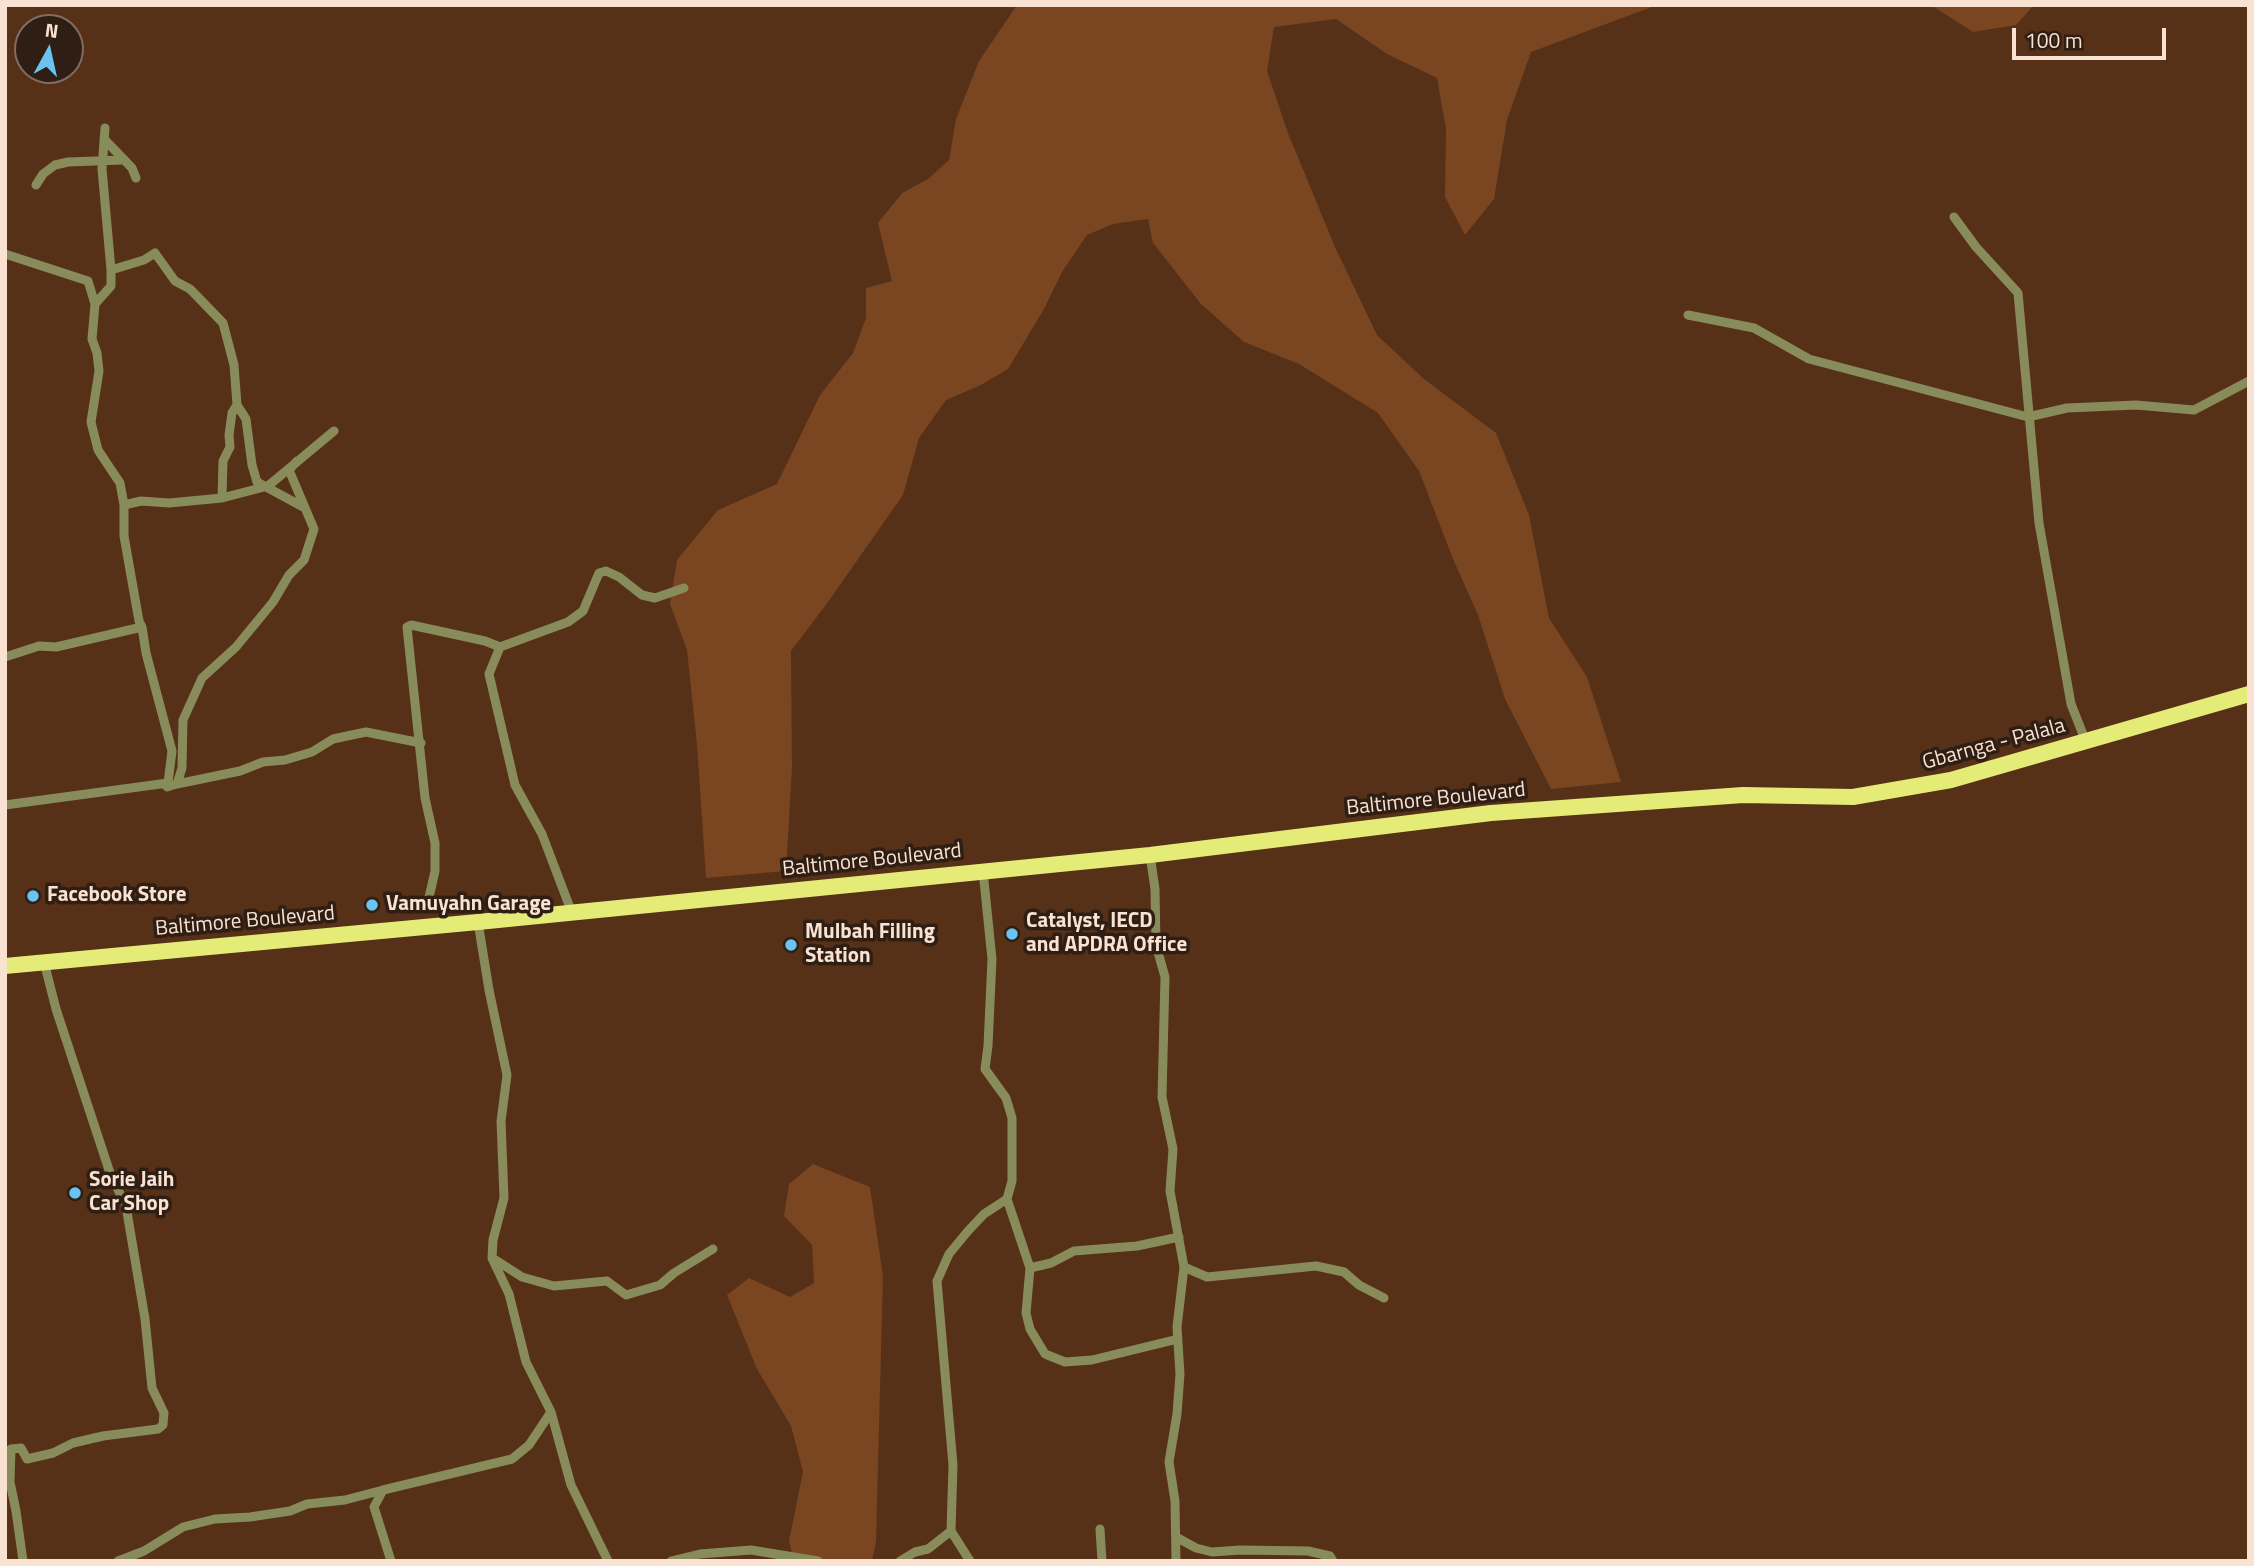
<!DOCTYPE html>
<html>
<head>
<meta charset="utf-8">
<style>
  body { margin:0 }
  #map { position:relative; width:2254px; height:1566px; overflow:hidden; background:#563017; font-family:"Titillium Web",sans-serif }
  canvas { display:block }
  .frame { position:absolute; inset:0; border:7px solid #fae2d3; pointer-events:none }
  .north { position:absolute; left:14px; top:14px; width:70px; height:70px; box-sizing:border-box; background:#2f1e13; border:2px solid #806c60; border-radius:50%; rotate:8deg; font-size:19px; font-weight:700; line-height:28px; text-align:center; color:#fae2d3 }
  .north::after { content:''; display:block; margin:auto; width:24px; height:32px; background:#6ac3f1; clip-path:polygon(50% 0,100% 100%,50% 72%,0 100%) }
  .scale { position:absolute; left:2012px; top:28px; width:154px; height:32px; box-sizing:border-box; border:4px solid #fae2d3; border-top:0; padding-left:9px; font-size:21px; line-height:24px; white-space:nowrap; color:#fae2d3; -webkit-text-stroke:5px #2f1e13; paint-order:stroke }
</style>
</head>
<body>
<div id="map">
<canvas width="2254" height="1566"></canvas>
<div class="frame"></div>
<div class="north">N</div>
<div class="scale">100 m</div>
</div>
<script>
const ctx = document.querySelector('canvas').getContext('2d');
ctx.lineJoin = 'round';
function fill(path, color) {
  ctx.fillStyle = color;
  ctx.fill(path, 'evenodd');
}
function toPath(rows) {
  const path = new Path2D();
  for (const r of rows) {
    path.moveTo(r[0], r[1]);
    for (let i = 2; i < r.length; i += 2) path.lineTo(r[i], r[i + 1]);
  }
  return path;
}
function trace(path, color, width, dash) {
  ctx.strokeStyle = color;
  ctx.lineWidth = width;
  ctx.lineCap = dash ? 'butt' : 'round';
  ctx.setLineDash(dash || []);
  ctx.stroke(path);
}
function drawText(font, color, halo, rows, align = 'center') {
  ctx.font = font + ' "Titillium Web",sans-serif';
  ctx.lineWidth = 7;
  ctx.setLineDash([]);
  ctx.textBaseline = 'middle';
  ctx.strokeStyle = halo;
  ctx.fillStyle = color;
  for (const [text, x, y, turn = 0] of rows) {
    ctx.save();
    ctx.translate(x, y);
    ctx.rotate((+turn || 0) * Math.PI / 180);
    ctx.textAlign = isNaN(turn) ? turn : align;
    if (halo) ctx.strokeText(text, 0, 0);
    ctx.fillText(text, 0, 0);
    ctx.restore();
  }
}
fill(toPath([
  [1017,5,1657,5,1531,52,1507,120,1494,199,1465,235,1445,197,1446,129,1437,78,1387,54,1336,19,1274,27,1267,71,1288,133,1335,247,1377,335,1424,379,1496,433,1529,515,1549,618,1587,677,1621,782,1551,789,1505,699,1478,615,1453,559,1419,471,1378,413,1299,364,1244,342,1201,304,1153,243,1148,219,1113,224,1087,235,1062,272,1044,309,1008,369,981,385,946,400,919,438,903,495,828,602,791,651,792,768,786,871,706,878,697,745,687,650,670,604,677,560,718,510,777,484,820,395,853,353,866,318,866,288,892,281,878,223,902,193,928,179,949,160,956,119,979,61],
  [1931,5,2034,5,2016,25,1973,32],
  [813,1164,870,1187,883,1276,876,1541,872,1561,794,1561,789,1541,803,1472,791,1426,757,1369,727,1295,749,1278,790,1297,814,1283,812,1245,784,1216,789,1184]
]), '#7a4521');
trace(toPath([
  [105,128,102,169,111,270],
  [104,139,132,168,136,178],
  [36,185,43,174,55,165,68,162,122,160],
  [1954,217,1976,247,2018,293,2039,523,2071,704,2086,742],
  [5,254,88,281,95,304,111,286,111,270,144,260,155,253,175,281,190,289,223,323,234,365,237,405,246,419,252,465,257,482,305,508],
  [95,304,92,339,97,353,99,371,91,422,98,450,120,483,124,505,124,536,139,621,142,627,146,653,172,751,168,783],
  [1688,315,1754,328,1809,359,2028,417,2067,408,2136,405,2194,410,2249,381],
  [222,498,223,461,230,447,229,435,232,413,237,405],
  [124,505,141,501,169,503,222,498,268,486,334,431],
  [500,647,489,674,515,785,542,834,572,913],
  [5,657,39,646,56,647,142,627],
  [177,784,240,771,263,762,285,760,312,752,333,739,366,732,421,743],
  [5,805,168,783,167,787,177,784,182,768,183,720,202,678,236,647,273,602,289,575,304,560,314,529,289,470,297,461],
  [1150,855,1155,889,1156,945,1165,977,1162,1097,1173,1149,1170,1191,1184,1267,1177,1327,1180,1374,1177,1414,1169,1462,1175,1501,1176,1561],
  [428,902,435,871,435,843,425,798,407,627,411,625,485,641,500,647,568,622,583,611,599,573,606,571,619,577,642,595,655,598,684,588],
  [478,922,489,990,507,1075,501,1121,504,1198,493,1240,492,1258,509,1294,526,1362,551,1412,571,1485,608,1561],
  [1007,1199,1030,1268,1026,1313,1030,1329,1045,1354,1065,1362,1092,1360,1178,1339],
  [494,1259,522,1277,554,1286,607,1281,626,1295,660,1285,674,1273,713,1249],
  [1184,1267,1207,1277,1316,1266,1344,1272,1359,1285,1384,1298],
  [1030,1268,1051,1263,1074,1251,1137,1246,1179,1237],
  [1100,1529,1102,1561],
  [1176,1537,1196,1548,1212,1552,1240,1550,1308,1551,1330,1556,1333,1561],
  [23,1561,16,1511,10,1482,11,1449,21,1448,27,1459,53,1453,73,1443,103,1436,158,1429,163,1425,164,1413,152,1388,145,1319,126,1206,110,1173,56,1009,44,962],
  [118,1561,144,1551,183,1527,215,1519,250,1517,290,1511,307,1504,345,1500,383,1490],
  [391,1561,374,1507,383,1490,512,1459,529,1445,551,1412],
  [671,1561,700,1554,751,1550,818,1561],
  [900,1561,915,1552,928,1549,951,1531],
  [970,1561,951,1531,953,1465,937,1281,949,1254,968,1231,984,1214,1007,1199,1012,1181,1012,1118,1006,1098,985,1069,988,1046,992,959,983,871]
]), '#888c5b', 9);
trace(toPath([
  [5,966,478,922,1150,855,1491,813,1743,795,1853,797,1951,780,2249,694]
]), '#e4ec77', 16);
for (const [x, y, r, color] of [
  [33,896,7,"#6ac3f1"],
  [372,905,7,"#6ac3f1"],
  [1012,934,7,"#6ac3f1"],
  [791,945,7,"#6ac3f1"],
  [75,1193,7,"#6ac3f1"]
]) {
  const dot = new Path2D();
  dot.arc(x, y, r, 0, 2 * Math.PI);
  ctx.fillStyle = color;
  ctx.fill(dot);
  trace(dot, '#2f1e13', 2.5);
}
drawText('21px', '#fae2d3', '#2f1e13', [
  ["Gbarnga - Palala",1994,745,-15],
  ["Baltimore Boulevard",1436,800,-6],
  ["Baltimore Boulevard",872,861,-6],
  ["Baltimore Boulevard",245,922,-5]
]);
drawText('bold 21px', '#fae2d3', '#2f1e13', [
  ["Facebook Store",47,896],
  ["Vamuyahn Garage",386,905],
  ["Catalyst, IECD",1026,922],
  ["and APDRA Office",1026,946],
  ["Mulbah Filling",805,933],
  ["Station",805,957],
  ["Sorie Jaih",89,1181],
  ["Car Shop",89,1205]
], 'left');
</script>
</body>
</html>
